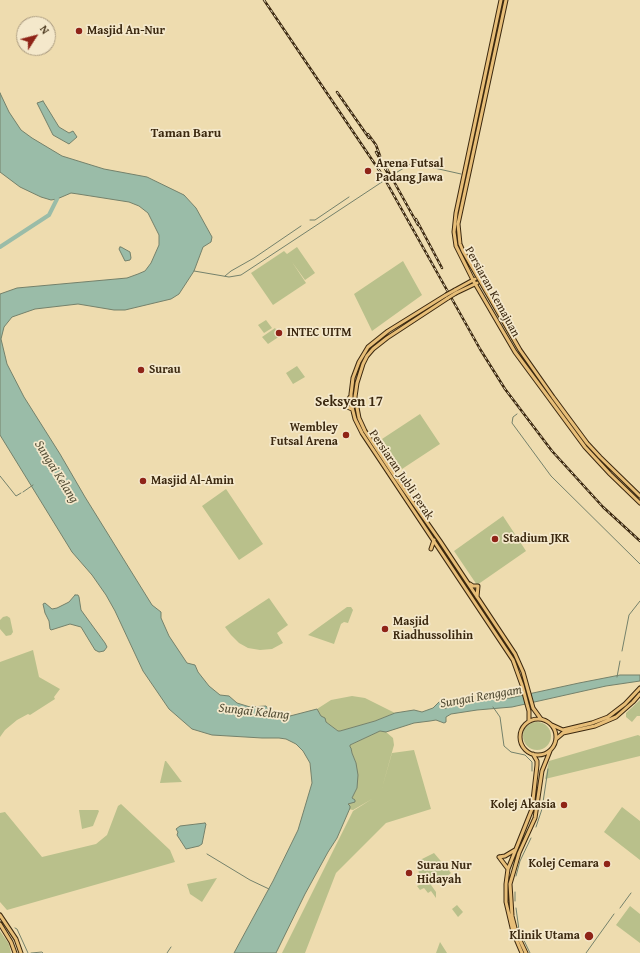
<!DOCTYPE html>
<html>
<head>
<meta charset="utf-8">
<style>
  body { margin:0 }
  #map { position:relative; width:640px; height:953px; overflow:hidden; background:#eedcaf; font-family:"Gentium Book Plus",serif }
  canvas { display:block }
  .north { position:absolute; left:16px; top:16px; width:40px; height:40px; box-sizing:border-box; background:#f4e8cb; border:1px solid #aa9b80; border-radius:50%; rotate:54deg; font-size:11px; font-weight:700; line-height:16px; text-align:center; color:#3b280f }
  .north::after { content:''; display:block; margin:auto; width:14px; height:18px; background:#8f2418; clip-path:polygon(50% 0,100% 100%,50% 72%,0 100%) }
</style>
</head>
<body>
<div id="map">
<canvas width="640" height="953"></canvas>
<div class="north">N</div>
</div>
<script>
const ctx = document.querySelector('canvas').getContext('2d');
ctx.lineJoin = 'round';
function fill(path, color) {
  ctx.fillStyle = color;
  ctx.fill(path, 'evenodd');
}
function toPath(rows) {
  const path = new Path2D();
  for (const r of rows) {
    if (r.length === 3) {
      path.moveTo(r[0] + r[2], r[1]);
      path.arc(r[0], r[1], r[2], 0, 2 * Math.PI);
      continue;
    }
    path.moveTo(r[0], r[1]);
    for (let i = 2; i < r.length; i += 2) path.lineTo(r[i], r[i + 1]);
  }
  return path;
}
function trace(path, color, width, dash) {
  ctx.strokeStyle = color;
  ctx.lineWidth = width;
  ctx.lineCap = dash ? 'butt' : 'round';
  ctx.setLineDash(dash || []);
  ctx.stroke(path);
}
function drawText(font, color, halo, rows, align = 'center') {
  ctx.font = font + ' "Gentium Book Plus",serif';
  ctx.lineWidth = 3.5;
  ctx.setLineDash([]);
  ctx.textBaseline = 'middle';
  ctx.strokeStyle = halo;
  ctx.fillStyle = color;
  for (const [text, x, y, turn = 0] of rows) {
    ctx.save();
    ctx.translate(x, y);
    ctx.rotate((+turn || 0) * Math.PI / 180);
    ctx.textAlign = isNaN(turn) ? turn : align;
    if (halo) ctx.strokeText(text, 0, 0);
    ctx.fillText(text, 0, 0);
    ctx.restore();
  }
}
fill(toPath([
  [297,247,315,273,305,280,292,262,306,283,273,305,251,273,284,251,287,254],
  [403,261,422,295,372,331,354,294],
  [266,320,272,328,264,333,258,325],
  [275,328,280,336,268,344,262,337],
  [297,366,305,377,293,384,286,373],
  [420,414,440,444,402,469,382,439],
  [226,489,263,544,239,560,202,506],
  [503,516,526,551,477,585,454,551],
  [269,598,288,625,277,633,283,643,272,649,260,650,248,648,239,643,231,635,225,627],
  [347,607,351,607,353,610,348,623,344,622,341,624,334,644,308,635],
  [7,616,10,618,13,632,11,635,6,636,0,629,0,620,3,617],
  [33,650,39,677,60,689,54,697,55,699,30,715,28,714,17,720,5,730,0,737,0,662],
  [352,696,365,698,395,713,375,721,340,731,338,731,326,722,321,716,317,709,331,700],
  [640,700,640,716,637,716,632,722,626,717,626,713],
  [537,736,14],
  [380,731,386,732,393,738,394,745,382,788,392,753,414,750,431,809,386,823,336,873,305,953,282,953,353,811,372,799,353,810,348,809,348,804,353,800,352,798,357,788,356,763,352,753,351,748,350,747,350,745],
  [638,735,640,736,640,756,545,779,549,761],
  [165,761,166,761,182,782,160,783],
  [121,804,170,850,175,862,7,910,0,902,0,813,5,812,42,857,96,844,107,835,118,806],
  [622,807,640,821,640,860,604,832],
  [79,810,98,810,99,811,93,826,82,829],
  [434,853,451,873,438,884,436,881,431,885,436,892,436,898,431,891,428,893,424,888,420,890,417,886,422,884,416,862],
  [217,878,202,902,190,894,187,884],
  [457,905,463,912,458,917,452,909],
  [630,906,640,914,640,943,616,925],
  [0,931,9,944,11,953,0,953],
  [440,942,447,953,436,953]
]), '#b9c08b');
const water = toPath([
  [0,93,9,112,21,130,32,138,62,156,104,169,147,177,184,195,196,208,212,237,211,242,203,247,194,271,179,294,171,299,125,310,114,310,78,304,35,309,12,317,4,327,1,339,7,364,24,397,60,454,85,497,152,605,161,612,161,618,169,636,187,663,195,665,198,672,209,686,220,695,229,696,237,703,250,707,266,706,273,716,285,716,287,712,288,712,290,716,317,709,321,716,325,718,326,722,338,731,340,731,375,721,395,713,414,710,422,712,433,708,440,701,445,709,450,705,477,700,510,698,579,683,620,675,640,675,640,681,606,686,512,707,477,710,451,714,446,717,446,722,444,723,436,720,430,721,414,723,386,732,380,731,350,745,350,747,351,748,352,753,356,763,358,775,357,788,352,798,355,800,355,802,348,804,350,806,350,808,337,838,328,852,305,894,276,953,234,953,273,881,298,830,312,783,310,763,303,751,296,744,286,739,279,738,262,738,212,735,192,729,169,709,143,671,115,611,106,595,92,575,72,552,0,435,0,294,17,288,127,278,138,274,145,271,151,263,159,245,159,235,148,213,139,206,129,202,78,194,71,193,57,199,51,200,41,197,20,187,0,172,0,93],
  [43,101,59,127,69,133,73,131,77,137,69,144,53,135,37,103,43,101],
  [120,247,121,247,130,252,131,258,130,260,125,261,119,249,120,247],
  [75,595,78,595,79,597,81,610,105,643,107,647,104,651,99,652,95,650,81,627,70,624,51,630,50,629,49,621,45,613,43,604,45,603,52,609,57,608,69,602,75,595],
  [205,823,206,824,202,844,199,846,186,849,177,835,178,832,176,829,180,826,205,823]
]);
fill(water, '#9abca8');
trace(water, '#74816b', 1);
trace(toPath([
  [394,174,412,163,461,174],
  [310,220,315,220,349,197],
  [194,271,229,277,241,275,385,180],
  [225,276,231,271,254,258,301,226],
  [517,414,513,417,512,423,551,476,640,564],
  [0,476,16,496,21,493],
  [23,492,33,485],
  [622,651,629,615,640,601],
  [617,677,620,661],
  [493,707,500,717,504,746,511,752,525,755,532,762,532,771],
  [536,827,542,809,548,769],
  [207,854,250,880,269,889],
  [516,876,520,861,531,838],
  [515,892,515,901],
  [516,908,519,930,530,953],
  [620,908,631,893],
  [15,928,17,929,28,953],
  [31,953,42,952,43,953],
  [167,953,171,947],
  [586,953,614,914]
]), '#74816b', 1);
trace(toPath([
  [0,247,49,215,57,199,56,194]
]), '#9abca8', 4);
const major = toPath([
  [501,0,456,213,454,232,456,246,473,280,515,352,546,394,585,447,610,474,640,503],
  [506,0,458,224,460,244,463,251,520,350,553,397,587,443,600,457,640,496],
  [455,290,475,279],
  [456,293,477,283],
  [446,295,388,331,368,347,359,362,353,378,351,394,351,403,355,419,362,433,513,660,522,685,527,704,529,711,529,721],
  [448,298,387,338,373,349,367,356,363,364,357,383,355,397,359,418,365,431,398,481,440,541,515,654,523,672,533,708,541,719],
  [350,397,345,406,352,409],
  [431,549,434,540],
  [470,584,473,586,478,586,477,597],
  [538,737,18],
  [552,725,563,730,592,723,608,717,625,704,640,688],
  [556,739,563,733,595,726,616,717,633,702,640,694],
  [499,857,505,856,515,850],
  [499,857,508,869],
  [0,915,16,939,21,953],
  [0,924,11,942,15,953],
  [522,953,513,932,506,902,506,884,508,869,532,809,537,765,537,761,533,754],
  [526,953,516,932,512,916,510,884,519,853,535,818,542,771,550,751]
]);
trace(major, '#3b280f', 5);
trace(major, '#e7be78', 3);
const rail = toPath([
  [264,0,383,176,480,349,505,389,552,451,603,507,640,541],
  [337,92,369,138],
  [368,134,376,145,380,156],
  [376,152,388,174],
  [387,169,418,225],
  [416,219,442,268]
]);
trace(rail, '#3b280f', 2.5);
trace(rail, '#f4e8cb', 1, [3]);
const majorBridge = toPath([
  [446,295,455,290],
  [448,298,456,293]
]);
trace(majorBridge, '#3b280f', 5, []);
trace(majorBridge, '#e7be78', 3);
for (const [x, y, r, color] of [
  [79,31,4,"#8f2418"],
  [368,171,4,"#8f2418"],
  [279,333,4,"#8f2418"],
  [141,370,4,"#8f2418"],
  [346,435,4,"#8f2418"],
  [143,481,4,"#8f2418"],
  [495,539,4,"#8f2418"],
  [385,629,4,"#8f2418"],
  [564,805,4,"#8f2418"],
  [607,864,4,"#8f2418"],
  [409,873,4,"#8f2418"],
  [589,936,5,"#8f2418"]
]) {
  const dot = new Path2D();
  dot.arc(x, y, r, 0, 2 * Math.PI);
  ctx.fillStyle = color;
  ctx.fill(dot);
  trace(dot, '#f4e8cb', 1.5);
}
drawText('bold 12px', '#3b280f', '#f4e8cb', [
  ["Masjid An-Nur",87,31],
  ["Arena Futsal",376,164],
  ["Padang Jawa",376,178],
  ["INTEC UITM",287,333],
  ["Surau",149,370],
  ["Wembley",338,428,"right"],
  ["Futsal Arena",338,442,"right"],
  ["Masjid Al-Amin",151,481],
  ["Stadium JKR",503,539],
  ["Masjid",393,622],
  ["Riadhussolihin",393,636],
  ["Kolej Akasia",556,805,"right"],
  ["Kolej Cemara",599,864,"right"],
  ["Surau Nur",417,866],
  ["Hidayah",417,880],
  ["Klinik Utama",580,936,"right"]
], 'left');
drawText('12px', '#3b280f', '#f4e8cb', [
  ["Persiaran Kemajuan",492,292,61],
  ["Persiaran Jubli Perak",401,475,56]
]);
drawText('bold 13px', '#3b280f', '#f4e8cb', [
  ["Taman Baru",186,134]
]);
drawText('italic 13px', '#534d35', '#f4e8cb', [
  ["Sungai Kelang",56,472,58],
  ["Sungai Renggam",481,697,-10],
  ["Sungai Kelang",254,712,6]
]);
drawText('bold 14px', '#3b280f', '#f4e8cb', [
  ["Seksyen 17",349,402]
]);
</script>
</body>
</html>
